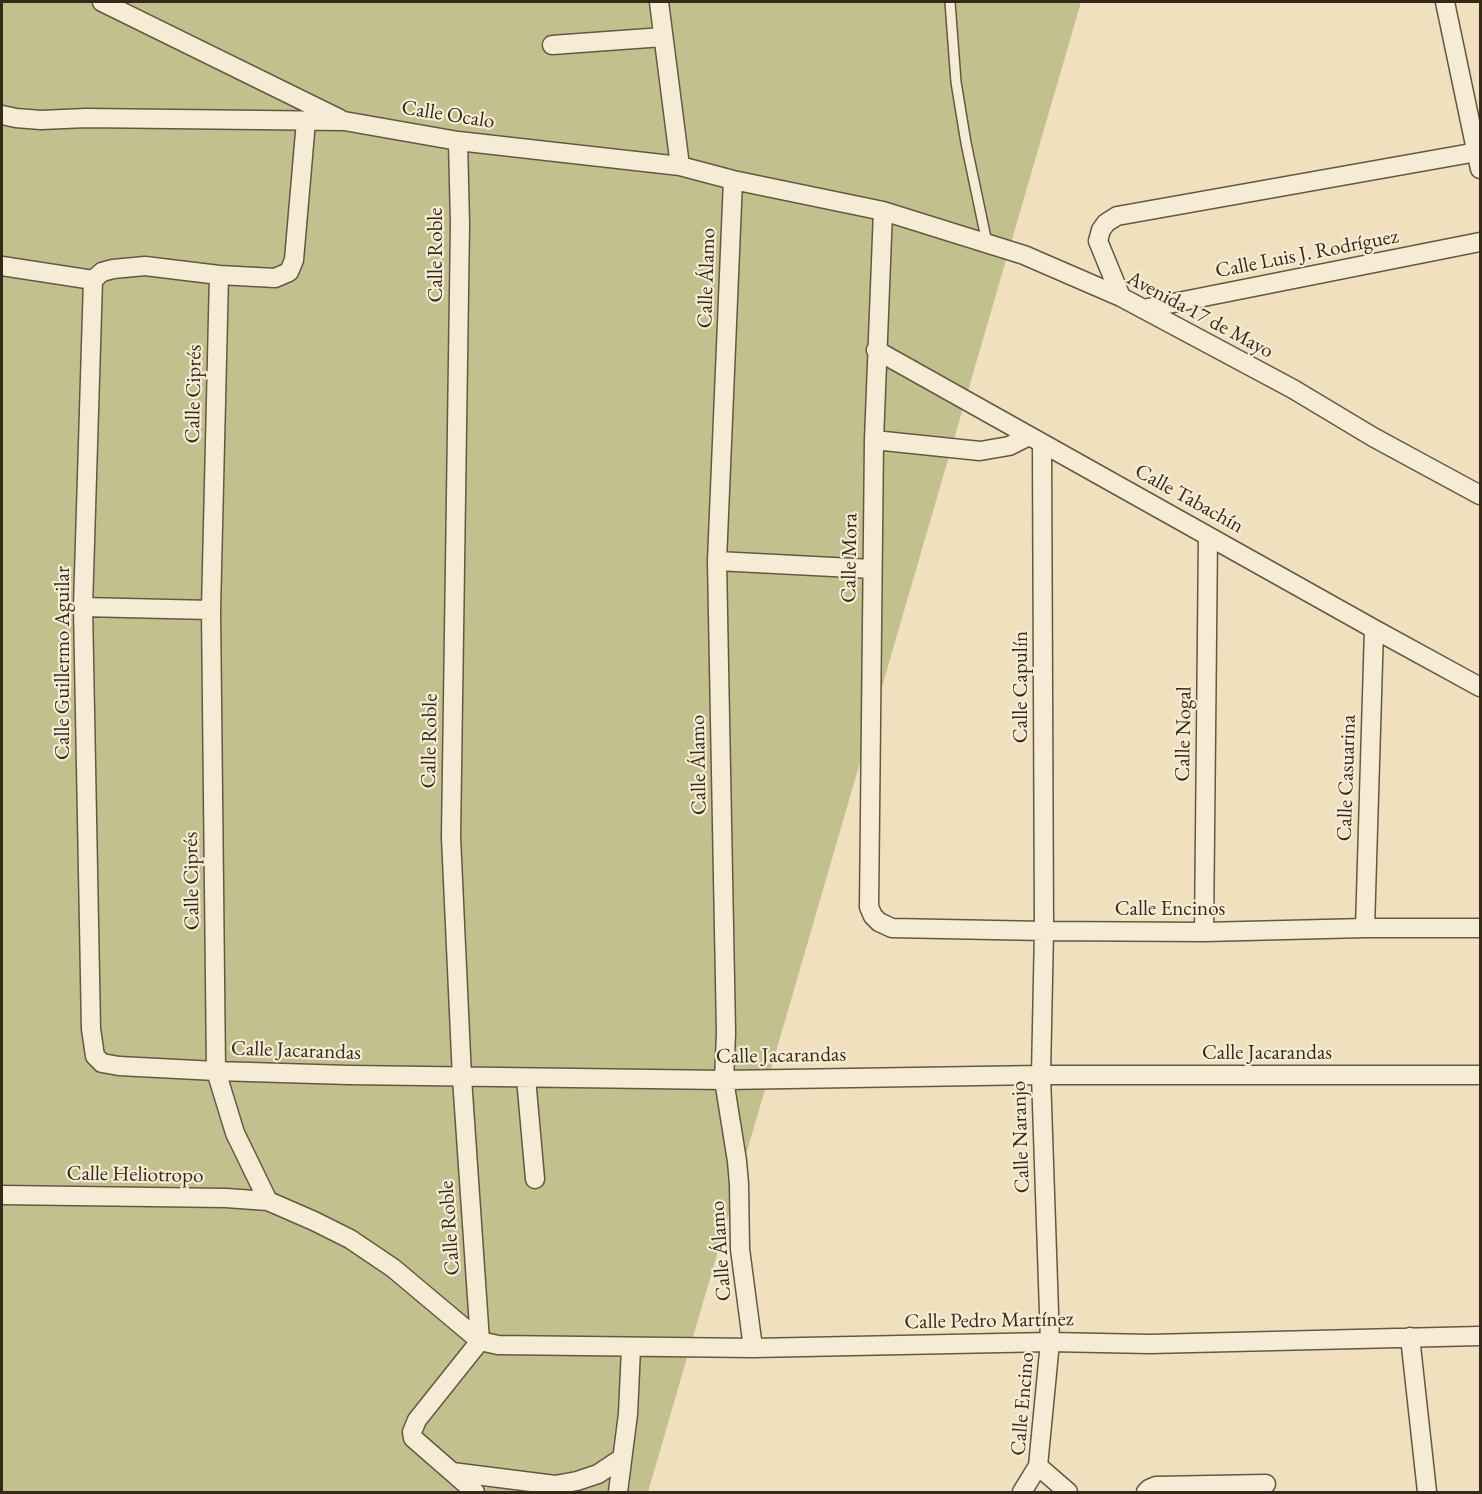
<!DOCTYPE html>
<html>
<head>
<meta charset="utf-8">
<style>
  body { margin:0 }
  #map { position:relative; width:1482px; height:1494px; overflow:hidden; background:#f1e0be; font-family:"EB Garamond",serif }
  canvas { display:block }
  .frame { position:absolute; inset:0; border:3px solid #352a1a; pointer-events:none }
</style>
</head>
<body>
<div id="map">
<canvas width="1482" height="1494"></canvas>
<div class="frame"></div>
</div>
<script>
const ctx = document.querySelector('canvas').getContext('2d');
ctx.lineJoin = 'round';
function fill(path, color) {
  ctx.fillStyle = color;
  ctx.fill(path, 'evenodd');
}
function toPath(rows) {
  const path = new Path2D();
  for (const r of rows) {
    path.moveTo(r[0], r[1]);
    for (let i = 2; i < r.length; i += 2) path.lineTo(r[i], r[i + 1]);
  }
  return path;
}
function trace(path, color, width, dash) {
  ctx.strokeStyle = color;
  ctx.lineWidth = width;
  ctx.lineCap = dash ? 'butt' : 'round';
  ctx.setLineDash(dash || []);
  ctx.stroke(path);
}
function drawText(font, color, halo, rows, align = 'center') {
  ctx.font = font + ' "EB Garamond",serif';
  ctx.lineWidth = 4.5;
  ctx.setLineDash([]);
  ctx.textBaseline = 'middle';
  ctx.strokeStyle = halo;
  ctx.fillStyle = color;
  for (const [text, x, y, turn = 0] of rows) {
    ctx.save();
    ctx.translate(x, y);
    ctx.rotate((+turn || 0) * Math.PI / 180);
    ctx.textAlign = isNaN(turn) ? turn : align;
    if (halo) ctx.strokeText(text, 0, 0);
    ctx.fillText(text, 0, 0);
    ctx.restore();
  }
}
fill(toPath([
  [2,2,1081,2,648,1492,2,1492]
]), '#c2c08c');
const lane = toPath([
  [950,2,956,82,966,143,987,243]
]);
const street = toPath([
  [102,2,340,119],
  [659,2,680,166],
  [1445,2,1480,169],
  [552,45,663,37],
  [2,115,16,118,41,120,86,118,344,121,458,141,680,166,733,180,883,211,1024,255,1121,297,1293,389,1373,437,1480,495],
  [458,141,460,224,451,837,462,1078,480,1341,417,1420,412,1432,413,1438,475,1492],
  [733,180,717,561,726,1033,724,1080,737,1161,739,1184,740,1249,753,1348],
  [883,211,874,440,869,907,873,916,879,922,892,928,1044,931,1204,932,1365,928,1480,928],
  [2,266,93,280,102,272,113,269,145,266,219,275,275,278,289,272,294,260,306,121],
  [219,275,211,610,216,1071,235,1133,268,1201],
  [93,280,83,607,91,1029,95,1056,102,1063,119,1066,216,1071,349,1075,724,1080,1041,1075,1480,1075],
  [1121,297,1098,241,1101,230,1106,223,1117,216,1477,152],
  [1143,309,1480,242],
  [876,350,1374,629,1480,687],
  [874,440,980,451,1009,446,1029,436],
  [717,561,872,569],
  [83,607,211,610],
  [1365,928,1374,629],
  [1204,932,1208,536],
  [526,1078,535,1179],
  [2,1195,226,1198,268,1201,314,1221,350,1239,393,1268,480,1341,498,1345,753,1348,1050,1342,1150,1344,1480,1336],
  [1410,1337,1427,1492],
  [1038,1466,1068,1492],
  [452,1472,555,1485,577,1481,598,1474,622,1458],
  [618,1492,628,1414,631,1348],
  [1022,1492,1038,1466,1050,1342,1041,1075,1044,931,1042,444],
  [1146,1492,1149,1489,1156,1486,1266,1484]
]);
trace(lane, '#645843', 12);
trace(street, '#645843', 21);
trace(lane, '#f6ebd5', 9);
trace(street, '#f6ebd5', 18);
drawText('21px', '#352a1a', '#f6ebd5', [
  ["Calle Ocalo",448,115,9],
  ["Calle Luis J. Rodríguez",1307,254,-11],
  ["Calle Roble",436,255,-90],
  ["Calle Álamo",707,278,-88],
  ["Avenida 17 de Mayo",1200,315,28],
  ["Calle Ciprés",194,394,-89],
  ["Calle Tabachín",1189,499,29],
  ["Calle Mora",850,558,-89],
  ["Calle Guillermo Aguilar",63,663,-90],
  ["Calle Capulín",1021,687,-90],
  ["Calle Nogal",1184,734,-89],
  ["Calle Roble",430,741,-89],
  ["Calle Álamo",699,765,-91],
  ["Calle Casuarina",1347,778,-88],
  ["Calle Ciprés",192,881,-91],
  ["Calle Encinos",1170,909],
  ["Calle Jacarandas",296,1051,2],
  ["Calle Jacarandas",1267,1053],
  ["Calle Jacarandas",781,1056,-1],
  ["Calle Naranjo",1021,1137,-92],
  ["Calle Heliotropo",135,1175,1],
  ["Calle Roble",450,1228,-94],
  ["Calle Álamo",721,1251,-94],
  ["Calle Pedro Martínez",989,1321,-1],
  ["Calle Encino",1023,1404,-85]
]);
</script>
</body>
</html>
